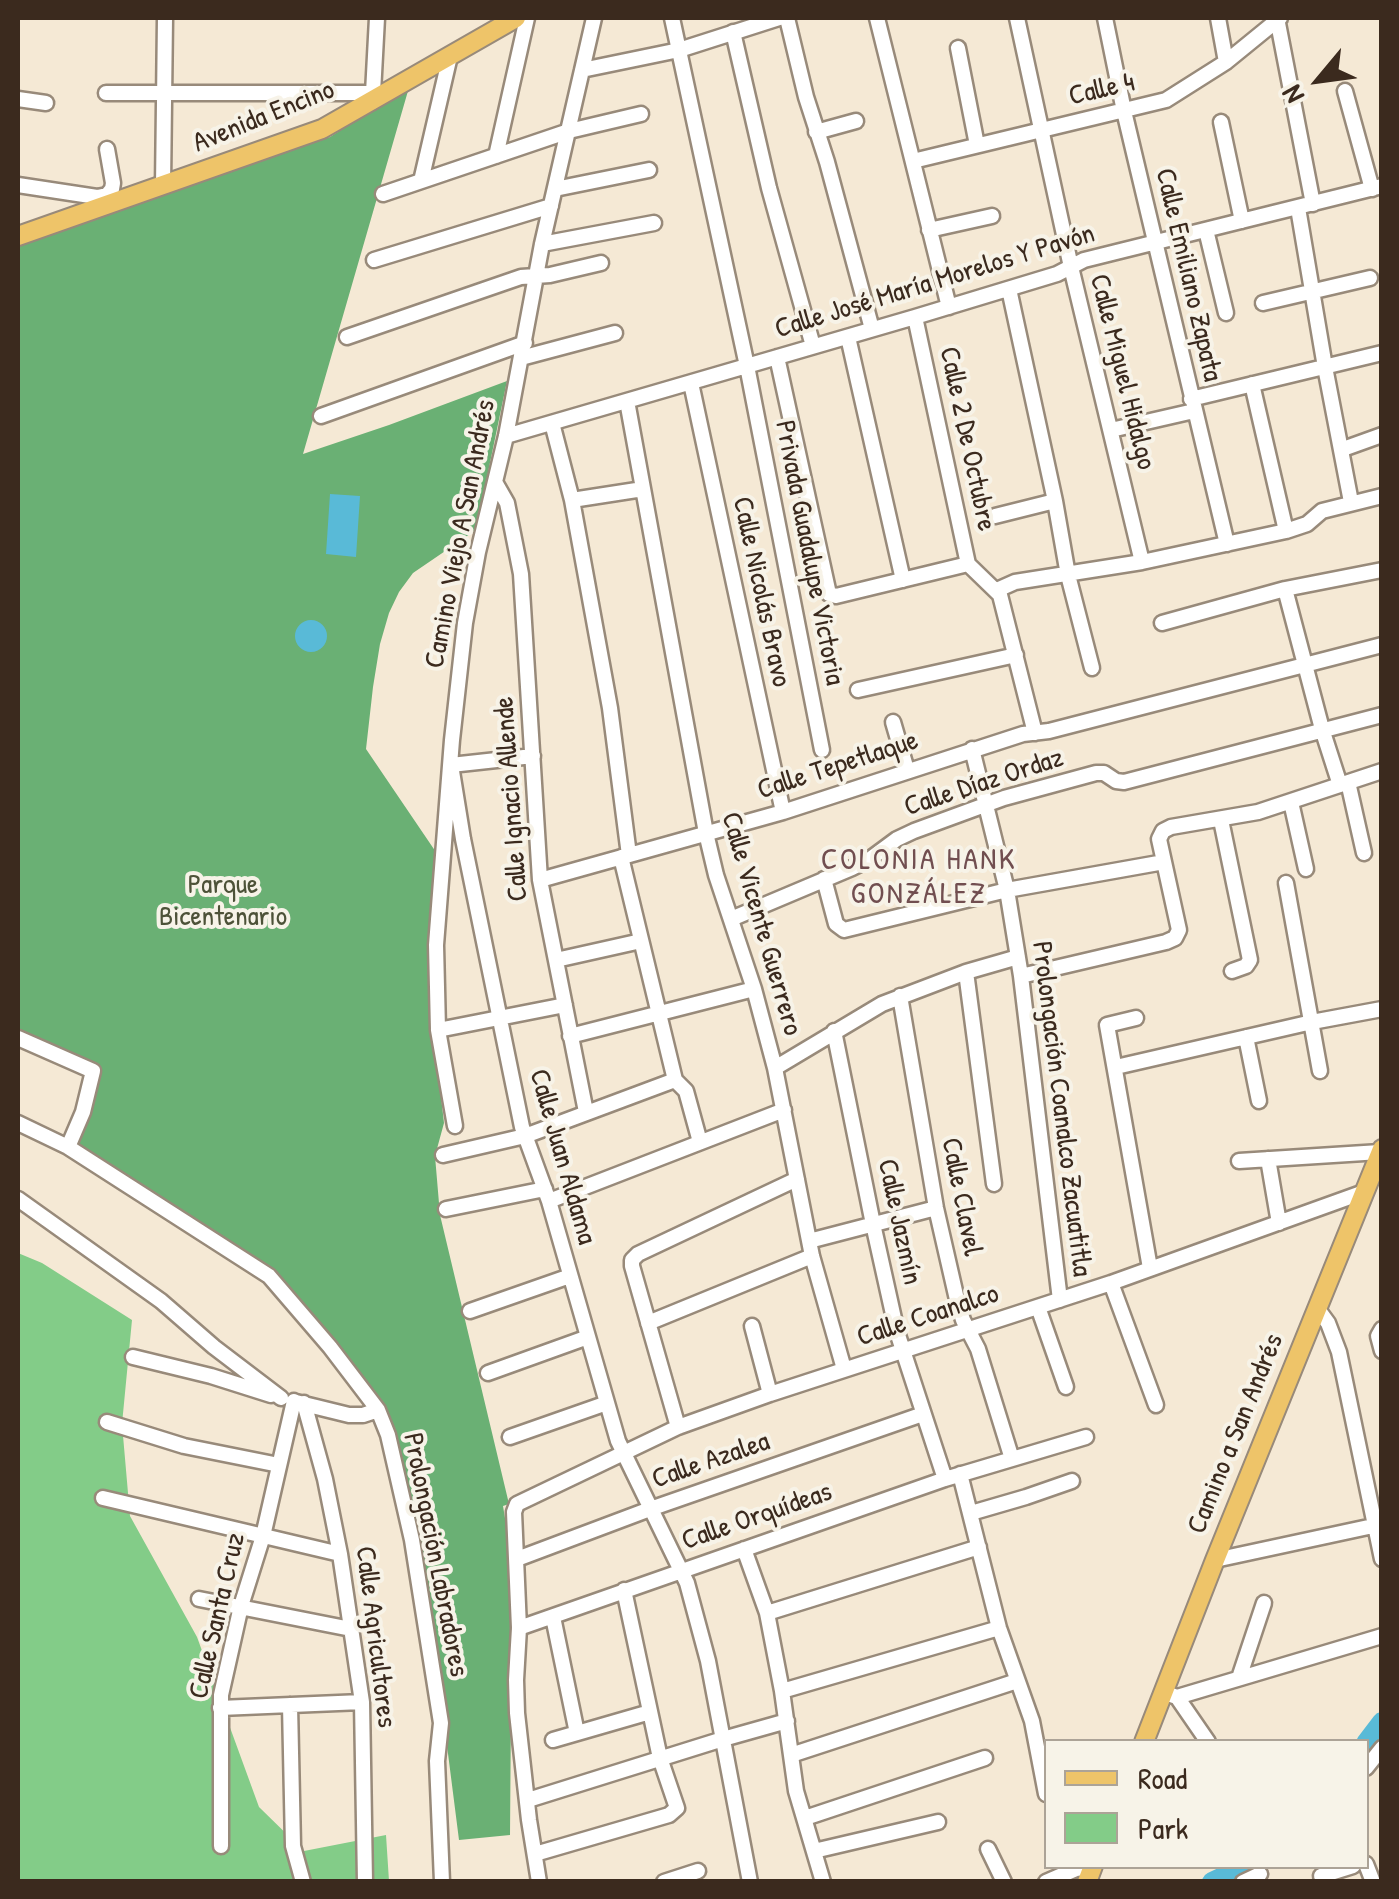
<!DOCTYPE html>
<html>
<head>
<meta charset="utf-8">
<style>
  body { margin:0 }
  #map { position:relative; width:1399px; height:1899px; overflow:hidden; background:#f5e9d5; font-family:"Patrick Hand",sans-serif }
  canvas { display:block }
  .frame { position:absolute; inset:0; border:20px solid #3b2a1e; pointer-events:none }
  .legend { position:absolute; left:1044px; top:1739px; width:325px; height:130px; box-sizing:border-box; background:#f7f3e8; border:2px solid #aca397; margin:0; padding:12px 18px; list-style:none; font-size:30px; color:#3b2a1e }
  .legend li { display:flex; align-items:center; gap:20px; height:50px }
  .legend b { width:50px; border:2px solid #aca397 }
  .north { position:absolute; left:1269px; top:30px; width:100px; height:100px; -webkit-text-stroke:8px #f7f3e8; paint-order:stroke; rotate:241deg; font-size:28px; font-weight:700; line-height:40px; text-align:center; color:#3b2a1e }
  .north::after { content:''; display:block; margin:auto; width:35px; height:45px; background:#3b2a1e; clip-path:polygon(50% 0,100% 100%,50% 72%,0 100%) }
</style>
</head>
<body>
<div id="map">
<canvas width="1399" height="1899"></canvas>
<div class="frame"></div>
<ul class="legend">
<li><b style="height:12px;background:#eec469"></b>Road</li>
<li><b style="height:28px;background:#83cc88"></b>Park</li>
</ul>
<div class="north">N</div>
</div>
<script>
const ctx = document.querySelector('canvas').getContext('2d');
ctx.lineJoin = 'round';
function fill(path, color) {
  ctx.fillStyle = color;
  ctx.fill(path, 'evenodd');
}
function toPath(rows) {
  const path = new Path2D();
  for (const r of rows) {
    if (r.length === 3) {
      path.moveTo(r[0] + r[2], r[1]);
      path.arc(r[0], r[1], r[2], 0, 2 * Math.PI);
      continue;
    }
    path.moveTo(r[0], r[1]);
    for (let i = 2; i < r.length; i += 2) path.lineTo(r[i], r[i + 1]);
  }
  return path;
}
function trace(path, color, width, dash) {
  ctx.strokeStyle = color;
  ctx.lineWidth = width;
  ctx.lineCap = dash ? 'butt' : 'round';
  ctx.setLineDash(dash || []);
  ctx.stroke(path);
}
function drawText(font, color, halo, rows, align = 'center') {
  ctx.font = font + ' "Patrick Hand",sans-serif';
  ctx.lineWidth = 8;
  ctx.setLineDash([]);
  ctx.textBaseline = 'middle';
  ctx.strokeStyle = halo;
  ctx.fillStyle = color;
  for (const [text, x, y, turn = 0] of rows) {
    ctx.save();
    ctx.translate(x, y);
    ctx.rotate((+turn || 0) * Math.PI / 180);
    ctx.textAlign = isNaN(turn) ? turn : align;
    if (halo) ctx.strokeText(text, 0, 0);
    ctx.fillText(text, 0, 0);
    ctx.restore();
  }
}
fill(toPath([
  [18,1253,42,1263,132,1320,122,1424,130,1516,197,1637,259,1807,304,1851,386,1835,389,1881,18,1881]
]), '#83cc88');
fill(toPath([
  [410,84,303,454,389,425,507,381,476,530,413,573,399,592,389,613,380,644,373,687,366,749,442,861,432,1017,444,1123,435,1156,440,1215,509,1504,503,1506,512,1560,515,1627,511,1703,510,1835,459,1840,431,1620,389,1418,377,1397,275,1274,76,1146,101,1067,18,1030,18,243,273,154,330,137]
]), '#6ab074');
fill(toPath([
  [330,494,360,496,356,557,326,554],
  [311,636,16]
]), '#59bad7');
trace(toPath([
  [1366,1743,1382,1722],
  [1212,1882,1246,1866]
]), '#59bad7', 20);
const minor = toPath([
  [672,18,747,366,822,750],
  [787,18,806,97,827,162,872,329],
  [877,18,949,307],
  [1017,18,1071,267,1142,562],
  [1105,18,1124,111,1227,544],
  [1218,18,1226,62],
  [1277,18,1313,204],
  [733,32,769,188,813,346],
  [958,48,977,145],
  [582,70,679,50,779,18],
  [1345,91,1372,189],
  [106,93,373,93,372,102],
  [373,93,377,18],
  [18,99,46,103],
  [1221,122,1242,221],
  [816,132,856,121],
  [107,149,113,183,112,189,107,195],
  [496,156,527,18],
  [913,161,1166,100,1226,62,1280,18],
  [421,181,450,56],
  [18,185,97,197,107,195,107,205],
  [163,186,165,18],
  [555,189,649,170],
  [383,194,569,131,641,114],
  [1298,208,1325,367,1351,502],
  [929,230,992,216],
  [1206,230,1226,313],
  [542,244,654,223],
  [374,260,551,206],
  [1009,289,1055,501,1068,575,1092,668],
  [1263,303,1370,278],
  [915,317,968,564,1000,595,1035,733],
  [347,337,521,277,550,275,601,263],
  [848,337,903,580],
  [777,357,829,594,836,596,968,564],
  [521,358,615,333],
  [691,383,783,812],
  [1252,384,1286,531],
  [1191,399,1382,353],
  [627,401,706,833,716,875,754,989,775,1068,812,1256,844,1369],
  [321,416,525,343],
  [552,423,572,500,610,708,629,855],
  [1111,430,1194,411],
  [506,436,915,317,1057,274,1084,260,1382,186],
  [1343,449,1382,435],
  [495,482,507,503,521,574,540,880,586,1112],
  [572,500,643,489],
  [995,516,1055,501],
  [1285,589,1322,729,1340,785],
  [997,590,1015,582,1142,562,1286,531,1307,524,1322,511,1382,496],
  [1162,623,1285,589,1382,570],
  [858,690,1016,655],
  [893,722,907,770],
  [972,749,1007,890,1021,976,1060,1300],
  [451,765,463,839,522,1127,549,1201,618,1441,687,1583,708,1661,750,1882],
  [451,765,533,756],
  [1348,782,1364,853],
  [1291,802,1306,869],
  [1221,820,1250,960,1246,966,1232,971],
  [621,857,675,1080,686,1091,700,1142],
  [824,879,836,924,844,930,1007,890,1164,862],
  [540,880,783,812,1023,734,1049,731,1382,645],
  [1286,883,1320,1071],
  [731,919,852,868,870,859,897,839,914,831,1004,798,1096,773,1104,773,1116,781,1124,782,1382,715],
  [556,960,641,941],
  [966,972,994,1184],
  [1021,976,1166,942,1175,938,1179,930,1159,839,1163,831,1171,827,1258,812,1382,771],
  [900,996,936,1208,958,1304,963,1320,978,1349,1012,1459],
  [1136,1018,1107,1025,1150,1268],
  [438,1030,565,1005],
  [834,1031,873,1224,897,1332,945,1479],
  [570,1036,754,989],
  [1246,1037,1259,1101],
  [18,1038,93,1071,83,1112,68,1147],
  [1116,1067,1312,1022,1382,1009],
  [775,1068,882,1004,966,972,1018,957],
  [18,1123,68,1147,269,1276,330,1347,378,1410,388,1435,412,1540,441,1723,437,1761,442,1882],
  [455,1126,438,1030,436,945,452,740,465,623,478,552,506,436,542,244,594,18],
  [443,1155,525,1136,675,1080],
  [1268,1159,1279,1223],
  [1239,1161,1380,1152],
  [18,1199,161,1301,214,1347,281,1398],
  [549,1201,784,1110],
  [446,1209,545,1189],
  [809,1241,936,1208],
  [1111,1283,1156,1405],
  [1038,1307,1066,1387],
  [1317,1308,1328,1323,1339,1352,1382,1559],
  [470,1311,570,1276],
  [648,1323,812,1256],
  [752,1326,770,1394],
  [1382,1329,1378,1336,1382,1351],
  [133,1357,211,1376,271,1395],
  [488,1373,588,1337],
  [296,1402,349,1415,363,1415,378,1410],
  [304,1403,325,1479,340,1554,362,1702,365,1882],
  [107,1422,184,1446,279,1465],
  [678,1427,632,1266,632,1260,638,1254,797,1179],
  [510,1437,607,1403],
  [960,1474,999,1628,1032,1721,1046,1794],
  [103,1498,340,1554],
  [971,1513,1026,1497,1072,1481],
  [744,1549,767,1613,782,1691,796,1791,823,1882],
  [517,1559,650,1509,923,1414],
  [1215,1560,1373,1526],
  [199,1599,351,1629],
  [767,1613,979,1547],
  [553,1617,577,1733],
  [519,1628,945,1479,1086,1437],
  [1239,1678,1264,1603],
  [782,1691,999,1628],
  [1168,1694,1177,1697,1208,1742],
  [1177,1697,1382,1636],
  [290,1705,293,1846,303,1882],
  [220,1708,362,1702],
  [553,1740,650,1712],
  [791,1755,1017,1681],
  [1366,1768,1382,1748],
  [528,1800,723,1739,787,1721],
  [805,1818,985,1758],
  [221,1846,221,1695,241,1606,263,1536,294,1401],
  [988,1849,1004,1882],
  [814,1851,938,1822],
  [535,1854,669,1815,677,1808,660,1758,624,1590],
  [1366,1864,1373,1882],
  [1321,1876,1353,1866],
  [539,1882,529,1820,517,1713,516,1680,519,1628,514,1512,517,1504,678,1427,770,1394,1111,1283,1364,1192],
  [664,1882,698,1871],
  [1046,1882,1076,1869,1082,1868,1091,1871],
  [1243,1882,1260,1874]
]);
const major = toPath([
  [18,236,322,129,516,18],
  [1144,1742,1215,1560,1382,1149],
  [1087,1882,1093,1866]
]);
trace(minor, '#988a7a', 19);
trace(major, '#988a7a', 22);
trace(minor, '#fff', 14);
trace(major, '#eec469', 18);
drawText('28px', '#3b2a1e', '#f7f3e8', [
  ["Calle 4",1102,90,-13],
  ["Avenida Encino",264,117,-22],
  ["Calle Emiliano Zapata",1188,275,77],
  ["Calle José María Morelos Y Pavón",935,282,-17],
  ["Calle Miguel Hidalgo",1122,372,76],
  ["Calle 2 De Octubre",967,439,78],
  ["Camino Viejo A San Andrés",461,534,-79],
  ["Privada Guadalupe Victoria",809,553,79],
  ["Calle Nicolás Bravo",761,592,78],
  ["Calle Tepetlaque",838,766,-18],
  ["Calle Díaz Ordaz",984,783,-18],
  ["Calle Ignacio Allende",512,799,-94],
  ["Calle Vicente Guerrero",761,924,74],
  ["Prolongación Coanalco Zacuatitla",1061,1109,83],
  ["Calle Juan Aldama",562,1157,74],
  ["Calle Clavel",961,1197,79],
  ["Calle Jazmín",899,1222,78],
  ["Calle Coanalco",928,1316,-18],
  ["Camino a San Andrés",1236,1434,-68],
  ["Calle Azalea",711,1461,-19],
  ["Calle Orquídeas",757,1517,-19],
  ["Prolongación Labradores",435,1555,79],
  ["Calle Santa Cruz",218,1616,-77],
  ["Calle Agricultores",375,1637,83]
]);
drawText('28px', '#4d5238', '#f7f3e8', [
  ["Parque",223,886],
  ["Bicentenario",223,918]
]);
ctx.letterSpacing = '2.5px';
drawText('30px', '#714e50', '#f7f3e8', [
  ["COLONIA HANK",919,861],
  ["GONZÁLEZ",919,895]
]);
ctx.letterSpacing = '0px';
</script>
</body>
</html>
